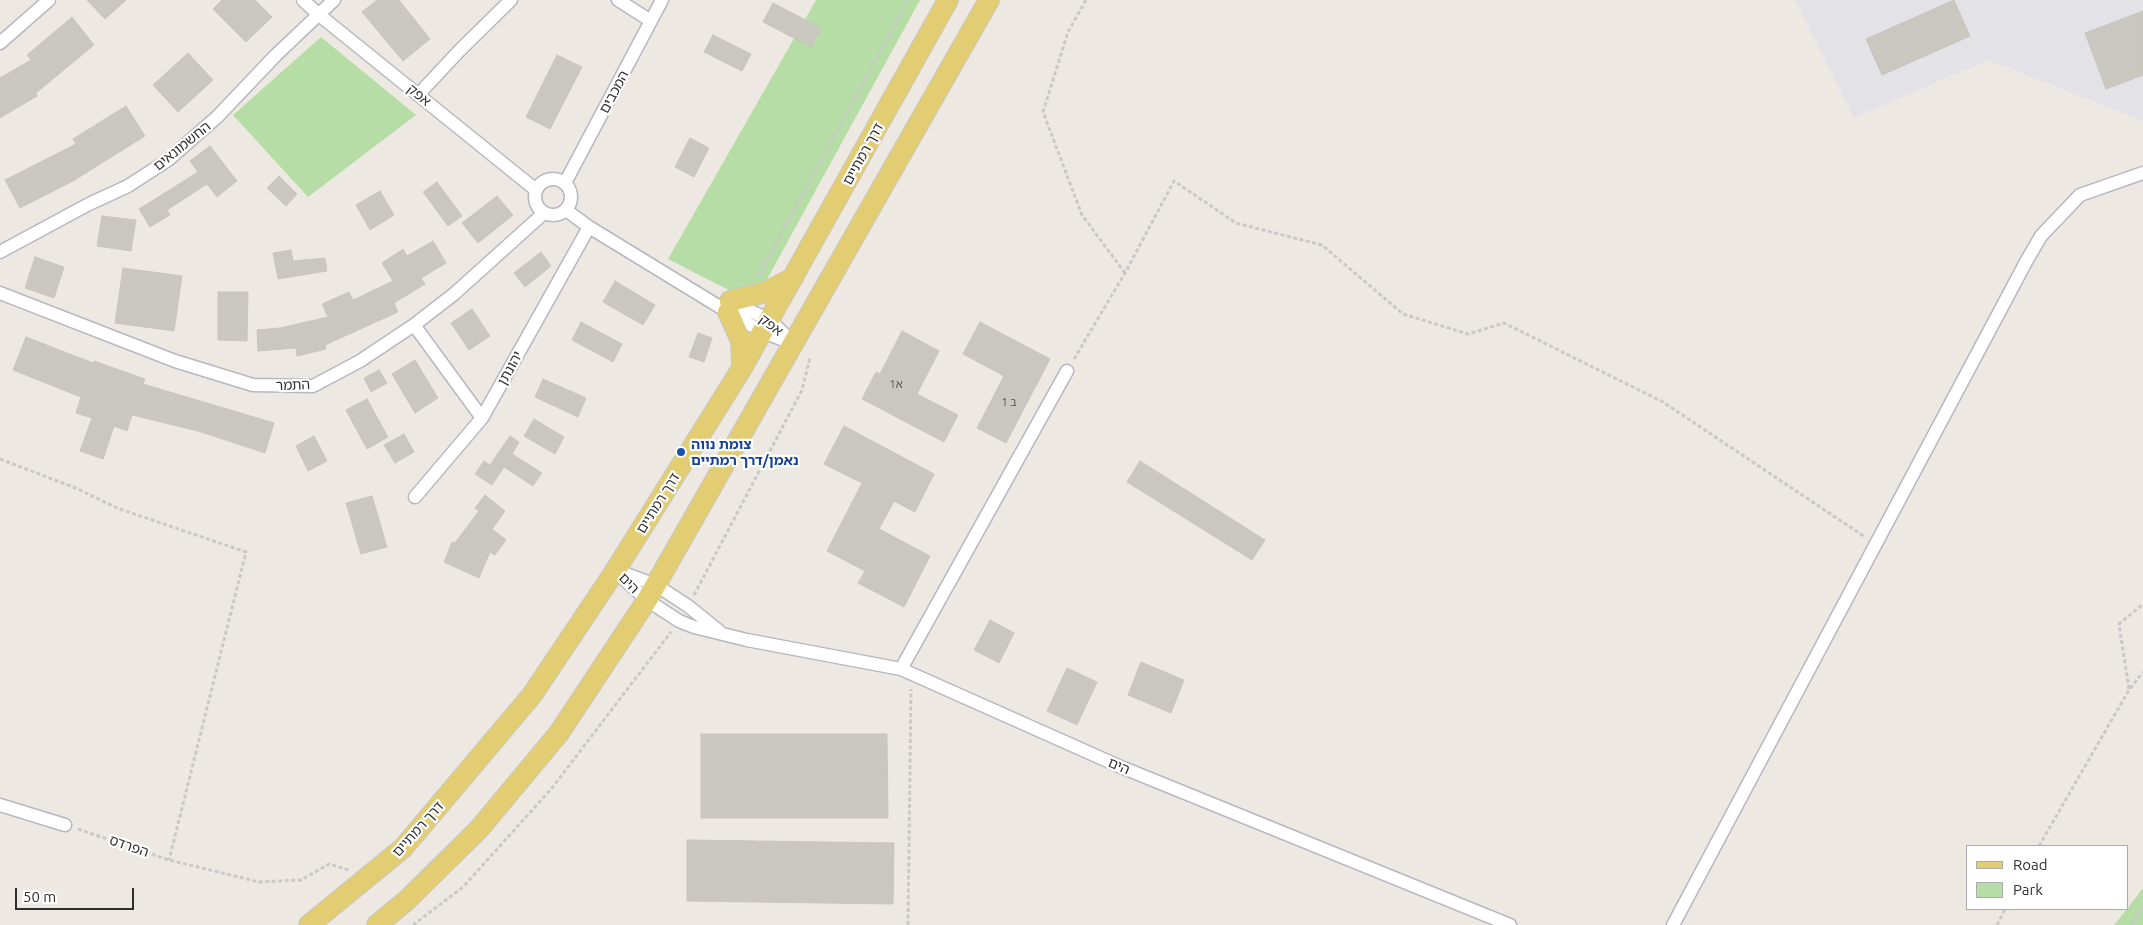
<!DOCTYPE html>
<html>
<head>
<meta charset="utf-8">
<style>
  body { margin:0 }
  #map { position:relative; width:2143px; height:925px; overflow:hidden; background:#ede9e2; font-family:Ubuntu,sans-serif }
  canvas { display:block }
  .legend { position:absolute; left:1966px; top:845px; width:162px; height:65px; box-sizing:border-box; background:#fff; border:1px solid #ababab; margin:0; padding:6px 9px; list-style:none; font-size:15px; color:#2e2e2e }
  .legend li { display:flex; align-items:center; gap:10px; height:25px }
  .legend b { width:25px; border:1px solid #ababab }
  .scale { position:absolute; left:15px; top:888px; width:119px; height:22px; box-sizing:border-box; border:2px solid #2e2e2e; border-top:0; padding-left:6px; font-size:15px; line-height:18px; white-space:nowrap; color:#2e2e2e; -webkit-text-stroke:4px #fff; paint-order:stroke }
</style>
</head>
<body>
<div id="map">
<canvas width="2143" height="925"></canvas>
<ul class="legend">
<li><b style="height:6px;background:#e3cd72"></b>Road</li>
<li><b style="height:14px;background:#b6dda5"></b>Park</li>
</ul>
<div class="scale">50 m</div>
</div>
<script>
const ctx = document.querySelector('canvas').getContext('2d');
ctx.lineJoin = 'round';
function fill(path, color) {
  ctx.fillStyle = color;
  ctx.fill(path, 'evenodd');
}
function toPath(rows) {
  const path = new Path2D();
  for (const r of rows) {
    if (r.length === 3) {
      path.moveTo(r[0] + r[2], r[1]);
      path.arc(r[0], r[1], r[2], 0, 2 * Math.PI);
      continue;
    }
    path.moveTo(r[0], r[1]);
    for (let i = 2; i < r.length; i += 2) path.lineTo(r[i], r[i + 1]);
  }
  return path;
}
function trace(path, color, width, dash) {
  ctx.strokeStyle = color;
  ctx.lineWidth = width;
  ctx.lineCap = dash ? 'butt' : 'round';
  ctx.setLineDash(dash || []);
  ctx.stroke(path);
}
function drawText(font, color, halo, rows, align = 'center') {
  ctx.font = font + ' Ubuntu,"Noto Sans Hebrew",sans-serif';
  ctx.lineWidth = 4.5;
  ctx.setLineDash([]);
  ctx.textBaseline = 'middle';
  ctx.strokeStyle = halo;
  ctx.fillStyle = color;
  for (const [text, x, y, turn = 0] of rows) {
    ctx.save();
    ctx.translate(x, y);
    ctx.rotate((+turn || 0) * Math.PI / 180);
    ctx.textAlign = isNaN(turn) ? turn : align;
    if (halo) ctx.strokeText(text, 0, 0);
    ctx.fillText(text, 0, 0);
    ctx.restore();
  }
}
fill(toPath([
  [1795,0,2143,0,2143,121,1988,60,1854,118]
]), '#e3e2e7');
fill(toPath([
  [816,0,920,0,754,303,668,259],
  [321,37,416,115,308,197,233,115],
  [2143,888,2143,925,2114,925,2127,909]
]), '#b6dda5');
const building = toPath([
  [87,0,126,0,105,19,87,0],
  [222,0,255,0,272,17,246,42,213,9,222,0],
  [377,0,399,0,430,39,403,61,362,12,377,0],
  [1954,0,1970,36,1882,75,1866,39,1954,0],
  [773,3,821,28,811,47,763,22,773,3],
  [2143,11,2143,75,2106,89,2085,33,2143,11],
  [72,17,94,45,36,93,37,96,0,118,0,78,31,60,27,55,72,17],
  [713,35,751,54,742,71,704,52,713,35],
  [188,53,213,80,178,112,153,85,188,53],
  [557,55,582,67,550,129,526,117,557,55],
  [126,106,145,136,73,181,20,208,5,180,76,144,73,139,126,106],
  [690,138,709,148,694,177,675,167,690,138],
  [210,146,237,181,217,197,207,184,167,210,170,215,150,227,139,209,198,172,190,161,210,146],
  [279,176,297,194,286,206,267,188,279,176],
  [437,182,462,216,448,226,423,192,437,182],
  [380,191,394,215,370,230,356,205,380,191],
  [497,196,513,215,478,243,462,223,497,196],
  [102,216,136,220,131,251,97,246,102,216],
  [433,241,446,263,421,278,425,284,394,303,398,312,325,345,326,349,297,356,296,348,258,351,257,330,280,328,328,317,322,304,349,292,353,300,393,281,382,263,403,249,407,256,433,241],
  [291,250,293,261,325,258,327,271,278,279,273,253,291,250],
  [541,252,551,266,525,287,514,273,541,252],
  [35,257,64,267,54,298,25,288,35,257],
  [123,268,182,276,174,331,115,323,123,268],
  [615,281,655,305,643,325,603,302,615,281],
  [218,292,248,292,247,341,218,340,218,292],
  [472,309,490,336,469,350,451,323,472,309],
  [581,322,622,344,613,362,572,340,581,322],
  [980,322,1050,359,1006,443,977,428,1004,376,963,354,980,322],
  [902,331,939,351,917,394,958,415,944,442,862,399,876,372,880,374,902,331],
  [698,333,712,338,704,362,689,357,698,333],
  [26,337,93,363,94,361,145,379,143,384,274,423,265,453,198,431,132,415,127,431,114,426,103,459,80,451,92,418,76,413,81,397,13,370,26,337],
  [415,360,438,398,415,413,392,374,415,360],
  [379,370,387,383,371,392,364,378,379,370],
  [543,379,586,398,578,417,535,397,543,379],
  [367,399,388,437,367,449,346,410,367,399],
  [534,419,564,437,555,454,524,436,534,419],
  [844,426,934,474,915,512,894,501,879,529,930,556,904,607,858,583,865,571,827,551,862,483,824,464,844,426],
  [404,434,414,452,395,463,384,445,404,434],
  [314,436,327,461,308,471,296,446,314,436],
  [510,436,519,442,512,454,542,473,533,486,504,467,492,485,475,474,484,461,490,465,510,436],
  [1140,461,1265,540,1252,560,1127,482,1140,461],
  [485,495,505,511,492,529,506,540,495,555,490,552,479,578,444,562,452,542,455,543,479,511,475,508,485,495],
  [372,496,387,547,361,554,346,503,372,496],
  [990,620,1014,633,999,663,974,650,990,620],
  [1141,662,1184,680,1171,713,1128,695,1141,662],
  [1067,668,1097,682,1077,725,1047,711,1067,668],
  [701,734,887,734,888,818,701,818,701,734],
  [687,840,894,843,893,904,687,901,687,840]
]);
fill(building, '#cac7c0');
trace(building, '#c9c5bc', 1);
const street = toPath([
  [303,0,318,14,536,190],
  [618,0,651,21],
  [0,43,49,0],
  [418,95,459,51,511,0],
  [553,197,18],
  [565,183,662,0],
  [566,210,589,227,728,312,763,332,794,344],
  [0,252,89,204,128,186,168,160,217,117,276,55,334,0],
  [0,293,175,361,253,385,313,386,360,361,414,325,454,294,544,213],
  [729,301,770,320,790,340],
  [414,325,482,418],
  [415,497,482,418,589,227],
  [615,571,647,600,679,621,694,627,747,640,901,669,1121,767,1510,925],
  [621,572,656,585,688,606,719,631],
  [901,669,1067,371],
  [0,805,65,825],
  [1673,925,2027,260,2041,236,2080,195,2143,173]
]);
const primary = toPath([
  [730,301,766,292,793,278],
  [728,312,741,341,742,368],
  [309,925,403,848,532,695,615,571,742,368,948,0],
  [377,925,407,900,479,829,559,733,647,600,989,0]
]);
trace(street, '#b6b7c0', 15);
trace(primary, '#c9c9c9', 22);
trace(toPath([
  [1086,0,1068,32,1043,112,1082,215,1125,273],
  [759,275,908,0],
  [1074,359,1125,273,1174,181,1236,223,1322,245,1403,314,1468,334,1504,323,1663,402,1865,537],
  [0,459,78,489,117,508,246,552,169,860],
  [694,595,802,390,810,358],
  [2129,689,2119,624,2143,604],
  [78,829,169,860,259,882,301,880,329,864,349,870],
  [2039,846,2129,690,2143,672],
  [413,925,463,887,552,788,671,632],
  [908,925,911,689],
  [1997,925,2005,909],
  [2132,925,2143,905]
]), '#c9c9c9', 3, [4, 2.5]);
trace(street, '#fff', 12);
trace(primary, '#e3cd72', 20);
for (const [x, y, r, color] of [
  [681,452,5,"#1a4fb4"]
]) {
  const dot = new Path2D();
  dot.arc(x, y, r, 0, 2 * Math.PI);
  ctx.fillStyle = color;
  ctx.fill(dot);
  trace(dot, '#fff', 2);
}
drawText('11px', '#555452', null, [
  ["1א",896,384],
  ["1 ב",1009,402]
]);
drawText('14px', '#2e2e2e', '#fff', [
  ["המכבים",614,92,-62],
  ["אפק",419,95,39],
  ["החשמונאים",182,146,-39],
  ["דרך רמתיים",863,154,-61],
  ["אפק",771,325,37],
  ["יהונתן",510,368,-61],
  ["התמר",293,385,-2],
  ["דרך רמתיים",658,503,-58],
  ["הים",629,583,45],
  ["הים",1119,766,23],
  ["דרך רמתיים",418,829,-48],
  ["הפרדס",129,846,19]
]);
drawText('bold 14px', '#164399', '#fff', [
  ["צומת נווה",691,444],
  ["נאמן/דרך רמתיים",691,460]
], 'left');
</script>
</body>
</html>
